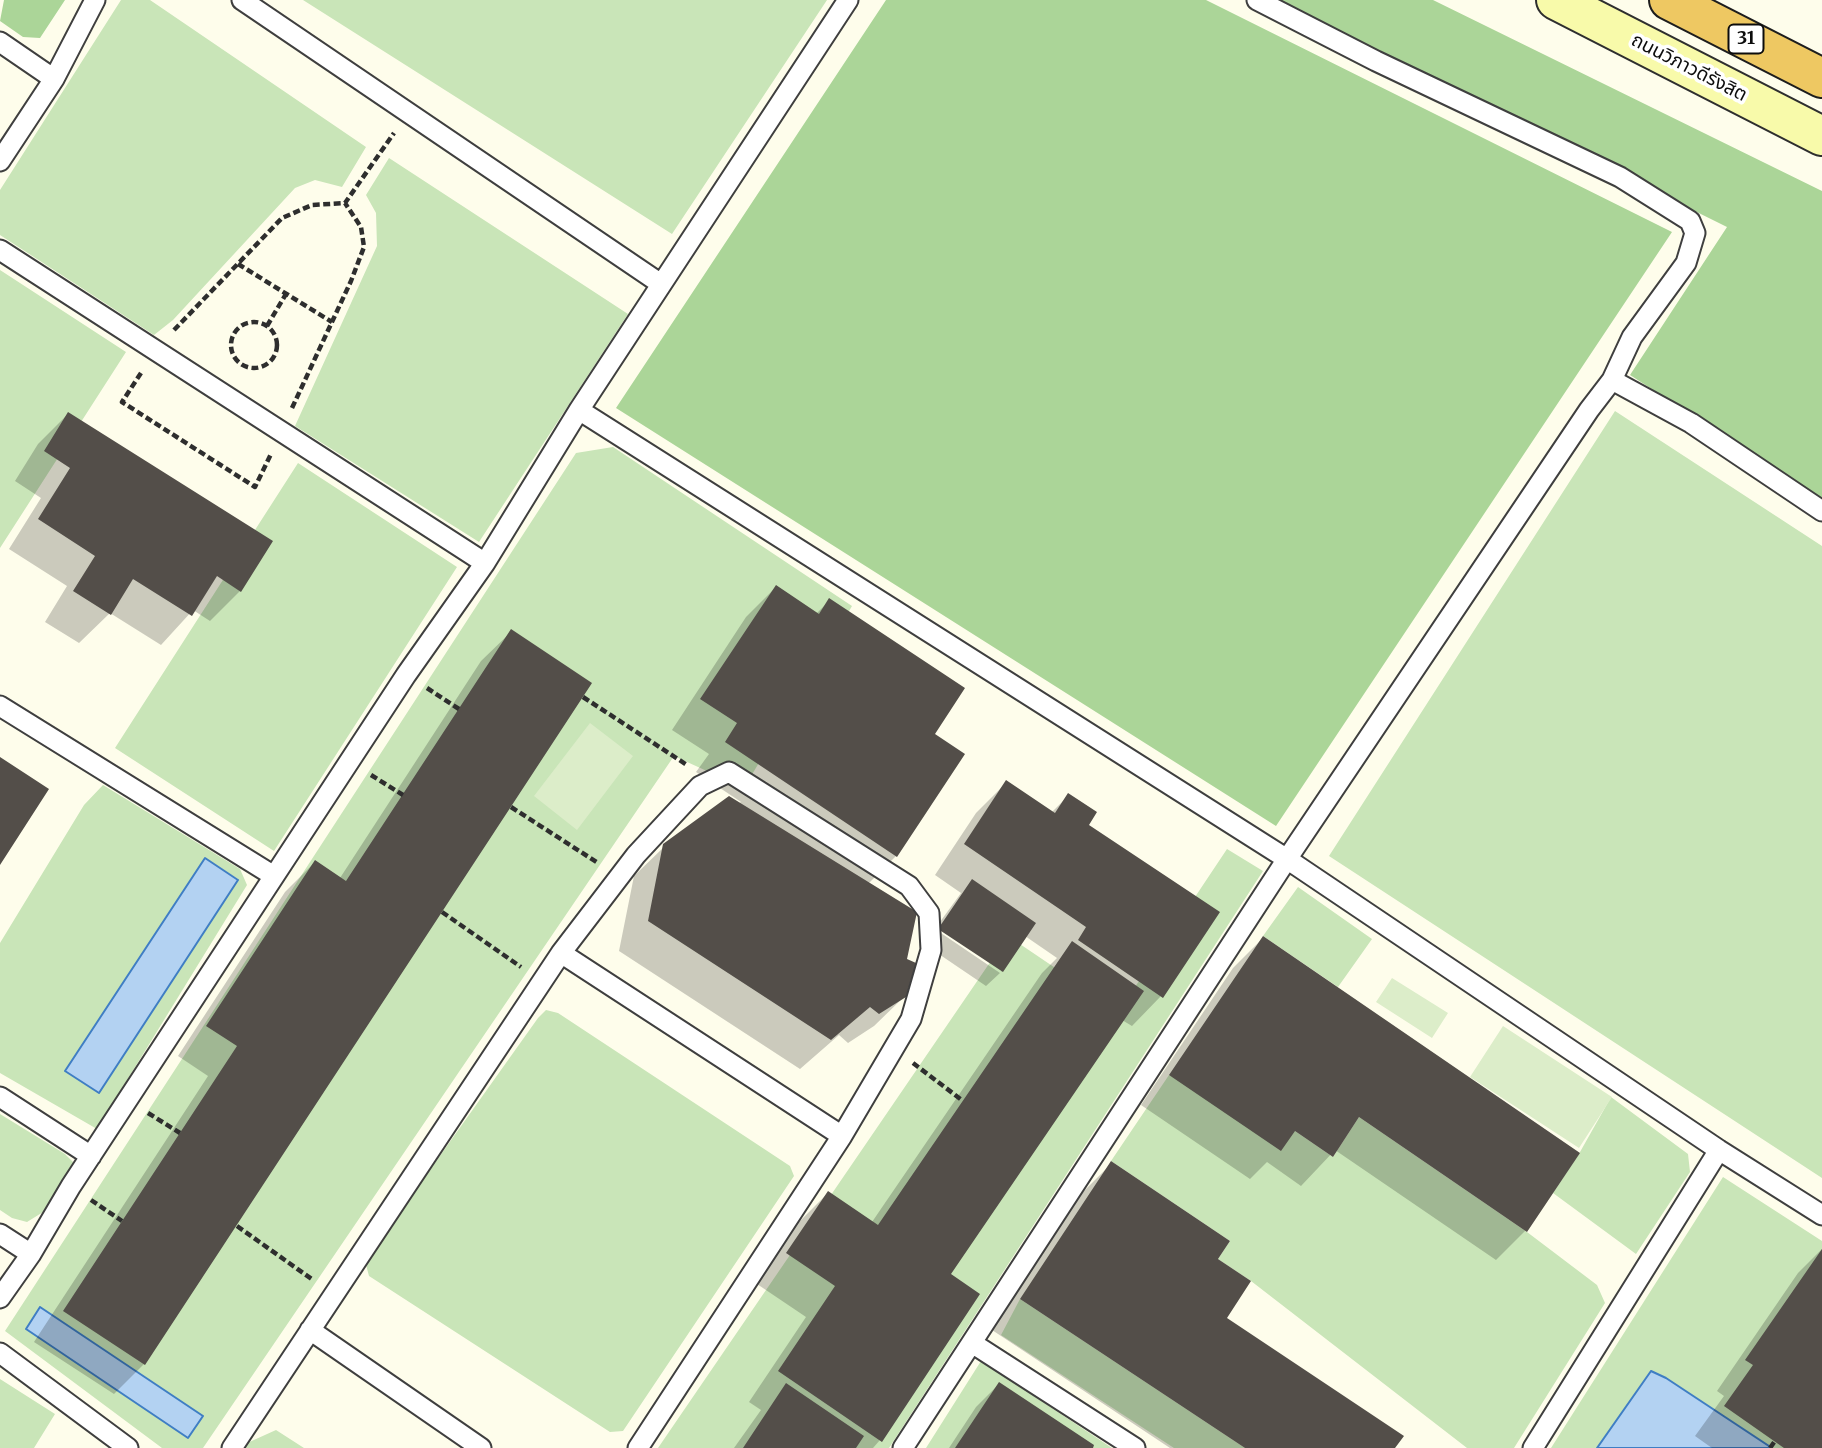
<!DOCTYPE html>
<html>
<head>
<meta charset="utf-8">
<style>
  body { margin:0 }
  canvas { display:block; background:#fefdeb }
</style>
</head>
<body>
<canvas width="1822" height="1448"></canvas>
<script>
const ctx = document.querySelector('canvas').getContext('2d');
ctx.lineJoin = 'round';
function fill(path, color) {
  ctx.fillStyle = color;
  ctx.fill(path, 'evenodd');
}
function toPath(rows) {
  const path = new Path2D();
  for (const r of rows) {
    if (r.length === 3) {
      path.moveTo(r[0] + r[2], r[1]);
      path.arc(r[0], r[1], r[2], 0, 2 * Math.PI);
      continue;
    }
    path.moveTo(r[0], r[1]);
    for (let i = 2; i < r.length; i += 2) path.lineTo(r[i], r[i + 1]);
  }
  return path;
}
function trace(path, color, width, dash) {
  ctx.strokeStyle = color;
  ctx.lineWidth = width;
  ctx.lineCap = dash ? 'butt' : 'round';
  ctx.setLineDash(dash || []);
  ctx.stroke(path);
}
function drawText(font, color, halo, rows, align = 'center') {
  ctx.font = font + ' Merriweather,"Noto Sans Thai",serif';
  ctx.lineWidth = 7;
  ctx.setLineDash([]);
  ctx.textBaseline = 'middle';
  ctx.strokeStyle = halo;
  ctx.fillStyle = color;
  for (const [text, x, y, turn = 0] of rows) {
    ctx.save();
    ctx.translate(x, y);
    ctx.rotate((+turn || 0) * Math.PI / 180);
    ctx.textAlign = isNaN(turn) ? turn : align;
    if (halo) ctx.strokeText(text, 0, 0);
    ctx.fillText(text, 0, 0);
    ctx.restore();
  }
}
fill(toPath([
  [121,0,150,0,366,147,342,187,315,180,295,188,173,320,154,335,0,235,0,190],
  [303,0,827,0,672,234],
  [389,158,628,314,479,542,295,426,377,246,376,213,366,195],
  [0,270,126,352,0,548],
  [1615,411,1822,546,1822,1178,1329,856],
  [613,447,852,606,744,788,674,756,203,1448,162,1448,5,1331,576,453],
  [298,463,457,567,274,851,115,748],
  [103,785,240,869,247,885,97,1129,0,1073,0,943,84,805],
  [205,858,238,879,66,1071],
  [1227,849,1263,871,889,1448,658,1448,1008,936,1119,1011],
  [1298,887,1372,939,1338,987,1263,936],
  [546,1010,558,1013,790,1166,794,1176,623,1431,610,1432,369,1276,365,1261,538,1018],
  [1169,1075,1295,1131,1333,1157,1359,1117,1527,1232,1597,1285,1605,1303,1514,1448,1467,1448,1251,1281,1218,1259,1230,1241,1111,1161],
  [1611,1097,1688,1154,1690,1172,1636,1254,1553,1193,1580,1152],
  [0,1114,65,1154,75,1164,48,1209,27,1222,12,1218,0,1210],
  [1723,1177,1822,1241,1822,1448,1772,1448,1666,1378,1651,1372,1597,1448,1551,1448],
  [1020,1299,1245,1448,1174,1448,1001,1335],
  [981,1361,1112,1448,926,1448],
  [0,1379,55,1414,34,1448,0,1448],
  [276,1430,304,1448,243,1448,245,1444]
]), '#c9e5b8');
fill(toPath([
  [4,0,65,0,40,38,23,37,0,21],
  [886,0,1206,0,1672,232,1276,826,616,408],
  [1269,0,1433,0,1822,191,1822,499,1630,375,1727,227]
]), '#abd598');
fill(toPath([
  [590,723,633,756,577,830,534,796],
  [1392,978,1448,1013,1432,1038,1376,1002],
  [1503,1026,1612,1097,1579,1148,1470,1077]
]), '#dcedc9');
const water = toPath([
  [205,858,238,880,99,1093,65,1071,205,858],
  [40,1307,203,1416,188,1438,26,1329,40,1307],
  [1651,1371,1666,1378,1772,1448,1597,1448,1651,1371]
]);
fill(water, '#b3d2f2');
trace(water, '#3f7ec4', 2);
fill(toPath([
  [68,414,240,591,210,621,193,610,161,645,110,613,79,643,45,622,67,586,9,549,41,498,15,481,38,444],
  [776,587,816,614,830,600,932,734,896,856,868,884,905,960,905,996,874,1026,848,1043,839,1035,800,1069,619,951,634,876,665,846,741,802,696,772,709,754,672,730,746,617],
  [511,632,144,1364,114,1394,34,1342,208,1076,178,1056,285,892,315,862,340,878,481,661],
  [1006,783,1051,813,1069,795,1086,825,1161,996,1132,1026,1122,1020,948,1274,880,1440,873,1448,734,1448,761,1410,749,1402,806,1317,757,1284,798,1223,828,1193,872,1222,1042,973,1057,958,1025,936,1001,972,1001,969,937,926,961,893,935,875,976,813],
  [935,929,1000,973,986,986,924,944],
  [1263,938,1526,1230,1496,1260,1335,1150,1301,1186,1267,1162,1250,1179,1141,1105,1233,968],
  [1111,1164,1216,1259,1224,1319,1393,1448,1170,1448,992,1330,1081,1194],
  [1822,1249,1822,1448,1712,1448,1695,1436,1724,1396,1717,1391,1798,1273],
  [999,1384,1091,1448,949,1448,976,1407]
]), '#0003');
fill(toPath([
  [68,412,273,541,241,592,217,576,192,616,133,579,111,615,73,591,95,556,38,519,70,468,44,451],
  [776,585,819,614,829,598,965,688,935,734,965,754,897,857,725,742,737,723,700,699],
  [511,629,592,683,145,1365,63,1311,237,1046,206,1026,315,860,346,881],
  [0,757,49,789,0,865],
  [1006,780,1055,813,1068,793,1097,812,1089,825,1220,912,1163,998,1078,940,1086,927,964,844],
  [729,796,917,912,907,959,916,963,906,997,879,1014,870,1007,831,1040,648,921,663,844],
  [972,879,1036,923,1003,972,938,929],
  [1263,936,1580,1153,1527,1232,1359,1117,1333,1157,1295,1131,1281,1151,1169,1075],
  [1072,941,1144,991,951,1274,980,1294,882,1442,778,1371,835,1286,786,1253,828,1191,878,1225],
  [1111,1161,1230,1241,1218,1259,1251,1281,1227,1318,1404,1436,1395,1448,1245,1448,1020,1299],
  [1822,1249,1822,1448,1784,1448,1724,1406,1753,1365,1745,1360],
  [999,1382,1094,1445,1093,1448,955,1448],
  [786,1383,864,1436,856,1448,743,1448]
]), '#534e49');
const service = toPath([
  [242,0,661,284],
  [1257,0,1376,61,1620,177,1690,221,1695,233,1686,263,1632,337,1612,380,1691,423,1822,511],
  [0,42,54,79],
  [0,161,54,79,95,0],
  [0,250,485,563],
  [579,410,1287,859,1719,1150,1822,1215],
  [0,706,274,876],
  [561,953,842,1136],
  [0,1097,91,1156],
  [0,1234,31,1254],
  [0,1298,31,1254,71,1186,406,675,485,563,579,410,848,0],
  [310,1330,481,1448],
  [972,1343,1135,1448],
  [0,1353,128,1448],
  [232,1448,561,953,636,855,700,786,729,772,909,886,929,913,931,950,911,1019,842,1136,638,1448],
  [903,1448,1287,859,1589,410,1612,380],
  [1533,1448,1719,1150]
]);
const secondary = toPath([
  [1556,0,1822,136]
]);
const trunk = toPath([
  [1669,0,1822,78]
]);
trace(service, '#3f3f3f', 23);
trace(secondary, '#2e2e2e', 42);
trace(trunk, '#1d1d1d', 42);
trace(toPath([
  [238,264,332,322],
  [254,345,23],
  [267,326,286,294],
  [174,330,282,218,312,205,345,203,394,133],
  [141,373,122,402,255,487,271,454],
  [292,408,351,281,364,247,361,227,345,203],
  [427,688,459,709],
  [583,697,687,765],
  [371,775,403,795],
  [511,807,598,863],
  [442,912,521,967],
  [913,1063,963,1101],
  [148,1113,180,1133],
  [91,1200,122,1221],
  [237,1226,313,1280],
  [1770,1448,1775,1441]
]), '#2e2e2e', 4.5, [7, 3.5]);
trace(service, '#fff', 19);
trace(secondary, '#f8faaa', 38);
trace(trunk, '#eec862', 38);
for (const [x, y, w] of [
  [1746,39,35]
]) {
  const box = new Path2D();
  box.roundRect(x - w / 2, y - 14.5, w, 29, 5);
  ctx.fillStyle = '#fff';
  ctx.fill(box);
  trace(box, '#0c0c0c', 2);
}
drawText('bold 18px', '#0c0c0c', null, [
  ["31",1746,39]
]);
drawText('19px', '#0c0c0c', '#fff', [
  ["ถนนวิภาวดีรังสิต",1689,68,27]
]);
</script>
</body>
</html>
